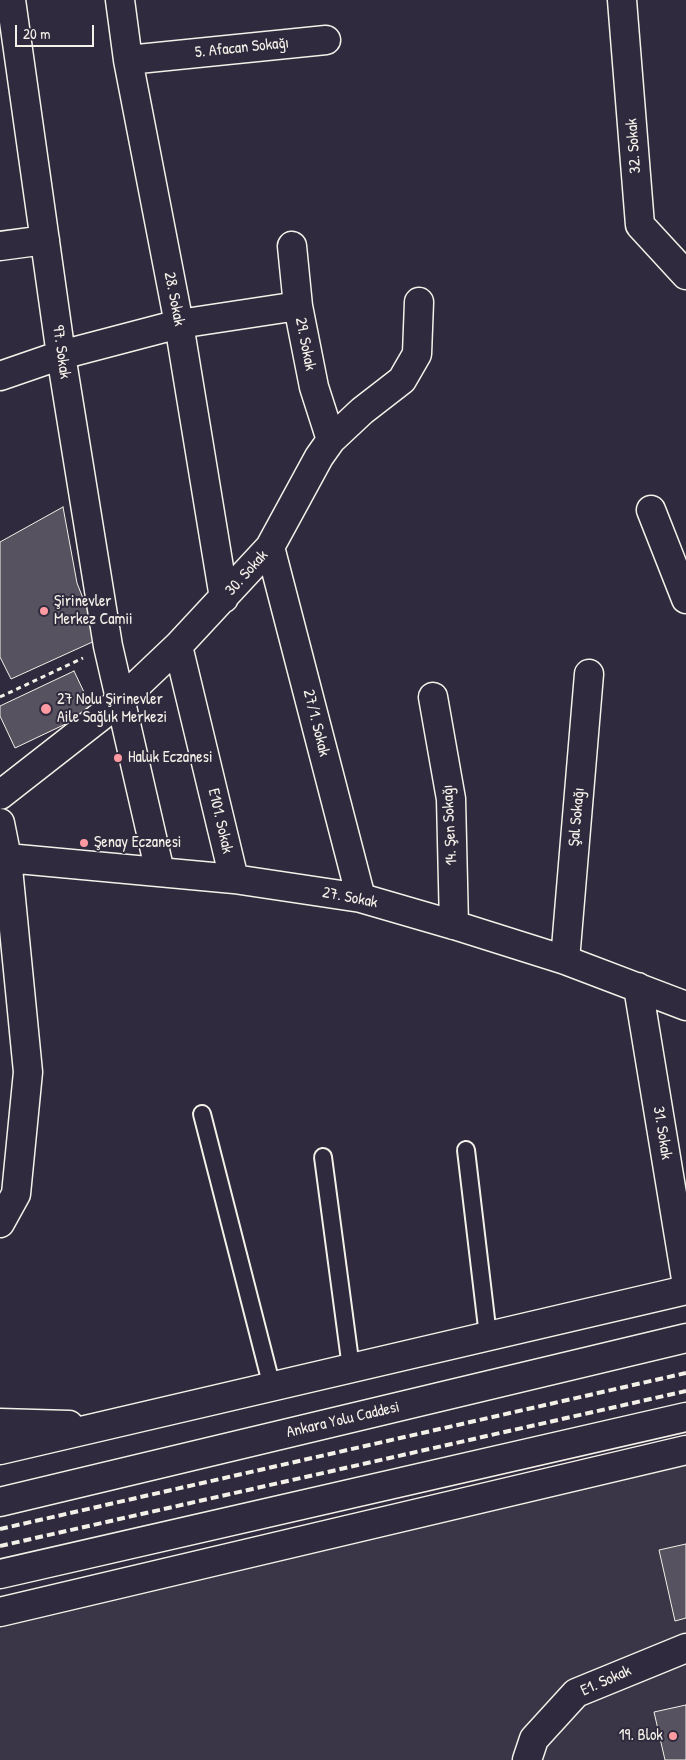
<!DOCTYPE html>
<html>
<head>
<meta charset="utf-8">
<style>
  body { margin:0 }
  #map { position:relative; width:686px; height:1760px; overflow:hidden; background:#2f2a3d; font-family:"Patrick Hand",sans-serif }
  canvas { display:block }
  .scale { position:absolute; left:15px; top:25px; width:79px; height:22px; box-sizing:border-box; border:2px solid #f4f1e8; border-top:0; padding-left:6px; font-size:15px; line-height:18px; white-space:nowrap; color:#f4f1e8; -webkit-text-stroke:4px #2f2a3d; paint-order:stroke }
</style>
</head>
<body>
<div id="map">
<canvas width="686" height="1760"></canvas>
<div class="scale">20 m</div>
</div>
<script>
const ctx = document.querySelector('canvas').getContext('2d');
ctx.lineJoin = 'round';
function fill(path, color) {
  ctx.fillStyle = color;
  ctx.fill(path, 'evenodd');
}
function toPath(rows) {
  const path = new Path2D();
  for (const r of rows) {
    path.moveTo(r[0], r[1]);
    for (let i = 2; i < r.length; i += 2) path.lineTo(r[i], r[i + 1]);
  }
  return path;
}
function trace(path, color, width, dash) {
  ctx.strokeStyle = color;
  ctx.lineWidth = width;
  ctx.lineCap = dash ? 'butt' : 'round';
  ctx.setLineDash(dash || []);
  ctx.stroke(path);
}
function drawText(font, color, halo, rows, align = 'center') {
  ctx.font = font + ' "Patrick Hand",sans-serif';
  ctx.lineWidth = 4;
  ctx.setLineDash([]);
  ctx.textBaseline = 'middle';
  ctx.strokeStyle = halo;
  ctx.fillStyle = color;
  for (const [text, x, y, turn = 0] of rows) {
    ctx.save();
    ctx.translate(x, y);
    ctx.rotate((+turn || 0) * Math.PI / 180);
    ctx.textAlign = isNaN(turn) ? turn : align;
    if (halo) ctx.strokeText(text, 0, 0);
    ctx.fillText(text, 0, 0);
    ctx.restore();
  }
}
fill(toPath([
  [686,1463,686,1760,0,1760,0,1624]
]), '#3b3647');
const building = toPath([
  [63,507,77,583,99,639,11,679,0,657,0,542,63,507],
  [74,671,93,711,15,748,0,716,0,706,74,671],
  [686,1544,686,1618,675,1621,659,1550,686,1544],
  [686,1705,686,1760,665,1760,654,1712,686,1705]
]);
fill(building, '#56525f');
trace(building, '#f4f1e8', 1);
const service = toPath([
  [202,1114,272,1387],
  [466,1150,488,1336],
  [323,1157,351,1368]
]);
const minor = toPath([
  [11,0,61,355,108,646,160,872],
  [120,0,128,60,179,324,224,598],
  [622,0,640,225,686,275],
  [128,60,326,40],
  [0,246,45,240],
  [292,246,298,306,314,387,331,440],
  [0,376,61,355,179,324,298,306],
  [651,510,686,599],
  [270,547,361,898],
  [178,646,234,879],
  [433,697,451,799,454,925],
  [0,795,119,702,178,646,270,547,319,457,331,440,362,411,402,380,417,354,419,302],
  [0,823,7,858,28,1072,16,1194,0,1223],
  [0,859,7,858,234,879,361,898,454,925,565,960,686,1006],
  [565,960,589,674],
  [638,987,686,1279],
  [527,1760,534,1739,576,1693,686,1648]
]);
const trunk = toPath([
  [0,1423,69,1425],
  [0,1450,686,1290],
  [0,1502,686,1338],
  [0,1574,686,1417],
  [0,1612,686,1450]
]);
trace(service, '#f4f1e8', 20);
trace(minor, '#f4f1e8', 31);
trace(trunk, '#f4f1e8', 31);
trace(toPath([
  [0,697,83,658]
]), '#f4f1e8', 3, [5, 4]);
trace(service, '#2f2a3d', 16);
trace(minor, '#2f2a3d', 28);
trace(trunk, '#2f2a3d', 28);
trace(toPath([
  [0,1529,686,1373],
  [0,1546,686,1391]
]), '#f4f1e8', 4, [8, 4]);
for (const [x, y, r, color] of [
  [44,611,5,"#ff9aa2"],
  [46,709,6,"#ff9aa2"],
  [118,758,5,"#ff9aa2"],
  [84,843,5,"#ff9aa2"],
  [673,1736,5,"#ff9aa2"]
]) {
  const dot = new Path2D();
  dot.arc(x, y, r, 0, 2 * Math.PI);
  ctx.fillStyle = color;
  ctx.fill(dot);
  trace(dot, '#2f2a3d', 2);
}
drawText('16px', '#f4f1e8', '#2f2a3d', [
  ["5. Afacan Sokağı",242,48,-6],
  ["32. Sokak",634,146,-94],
  ["28. Sokak",174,299,79],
  ["29. Sokak",305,344,79],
  ["97. Sokak",61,352,82],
  ["30. Sokak",247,573,-48],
  ["27/1. Sokak",316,723,76],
  ["Şal Sokağı",577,817,-85],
  ["E101. Sokak",220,821,77],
  ["14. Şen Sokağı",450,825,-93],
  ["27. Sokak",350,898,11],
  ["31. Sokak",662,1133,81],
  ["Ankara Yolu Caddesi",343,1420,-13],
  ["E1. Sokak",606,1681,-24]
]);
drawText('16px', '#f4f1e8', '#2f2a3d', [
  ["Şirinevler",54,602],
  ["Merkez Camii",54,620],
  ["27 Nolu Şirinevler",57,700],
  ["Aile Sağlık Merkezi",57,718],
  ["Haluk Eczanesi",128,758],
  ["Şenay Eczanesi",94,843],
  ["19. Blok",663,1736,"right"]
], 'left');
</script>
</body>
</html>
